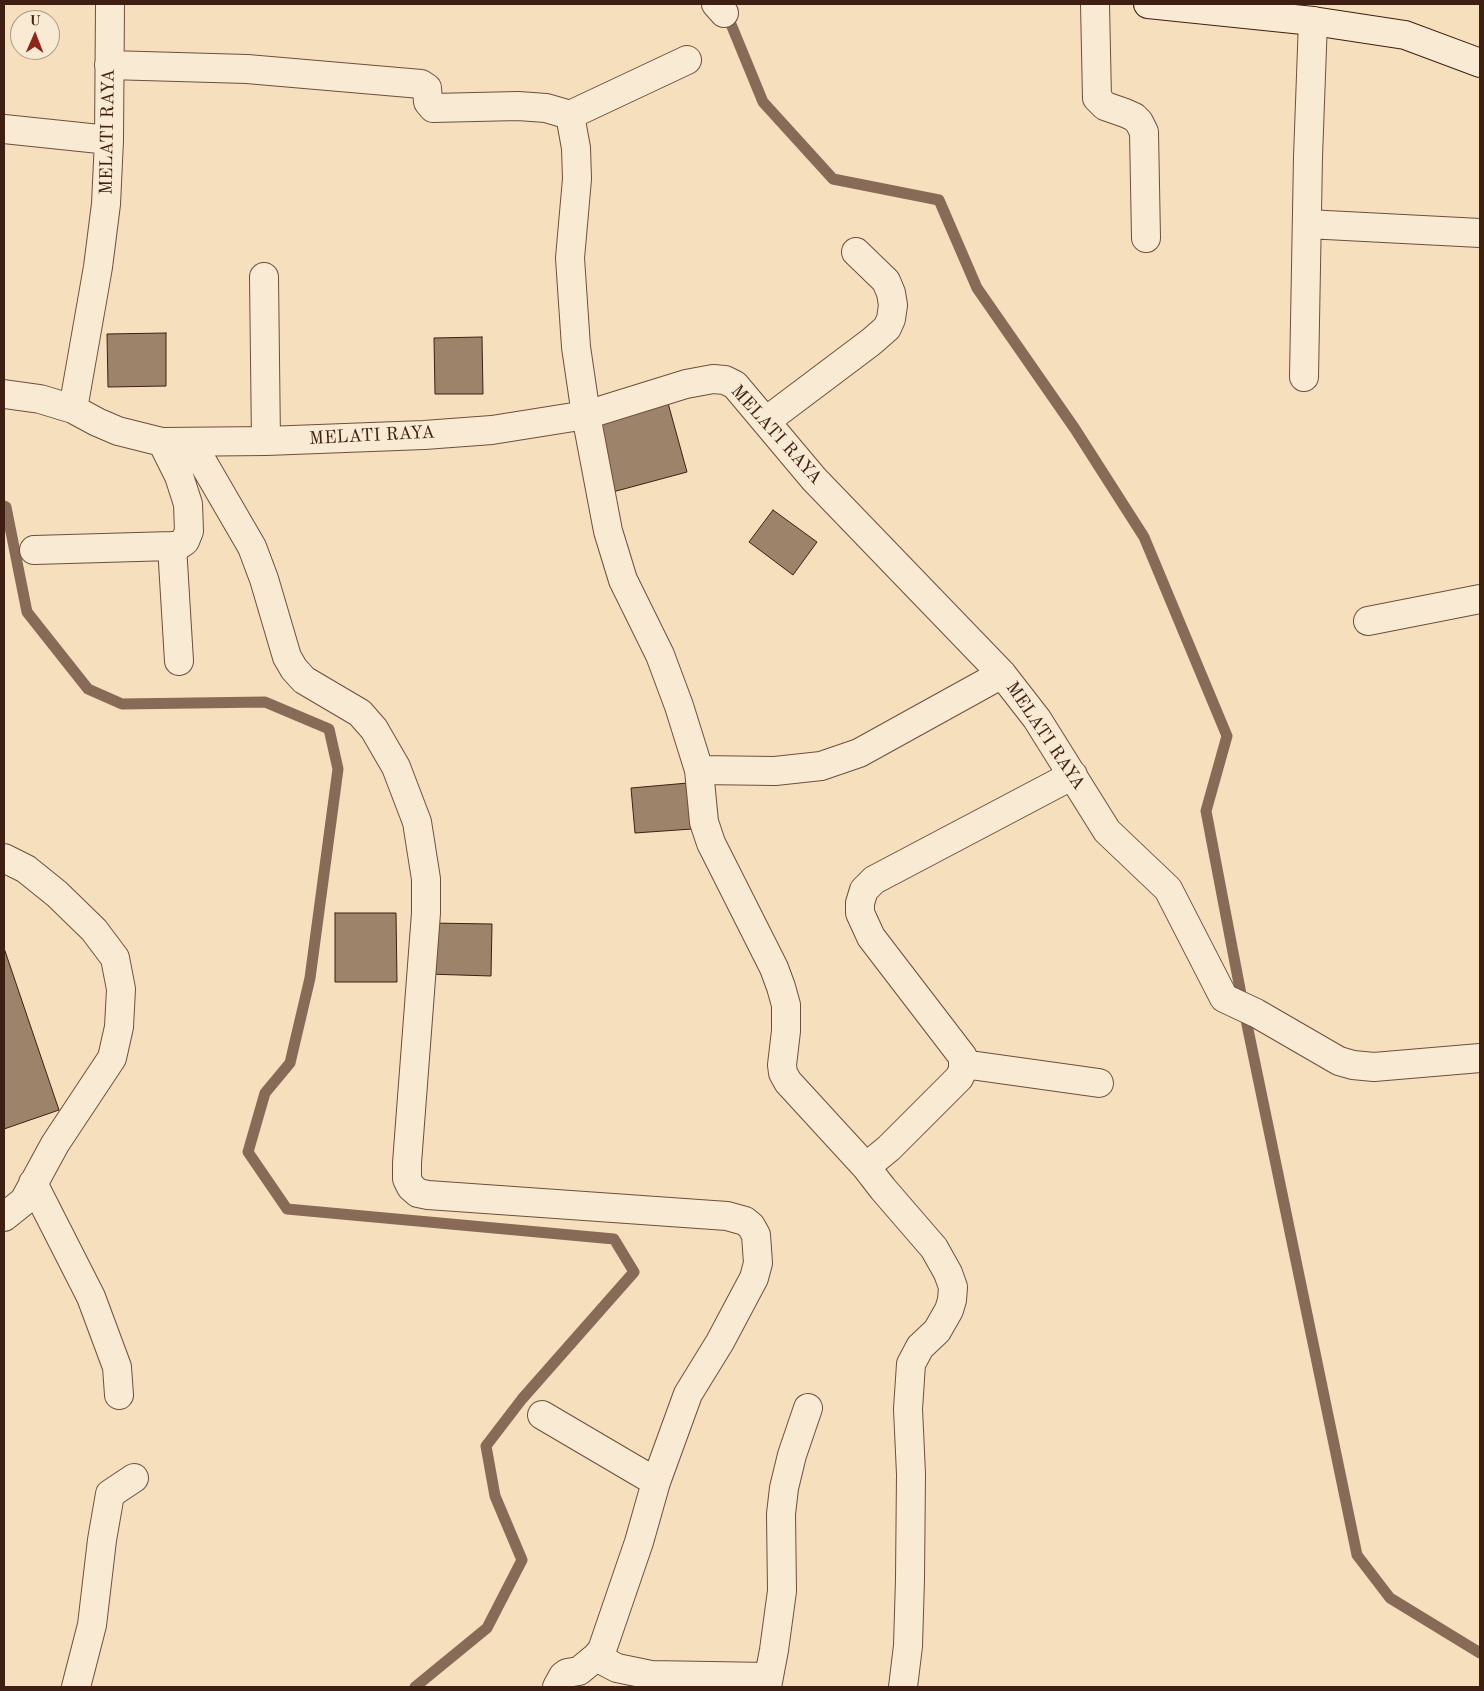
<!DOCTYPE html>
<html>
<head>
<meta charset="utf-8">
<style>
  body { margin:0 }
  #map { position:relative; width:1484px; height:1691px; overflow:hidden; background:#f6dfbd; font-family:"Old Standard TT",serif }
  canvas { display:block }
  .frame { position:absolute; inset:0; border:5px solid #3e1f12; pointer-events:none }
  .north { position:absolute; left:10px; top:10px; width:50px; height:50px; box-sizing:border-box; background:#f9ead4; border:1px solid #ae9986; border-radius:50%; rotate:1deg; font-size:14px; font-weight:700; line-height:20px; text-align:center; color:#3e1f12 }
  .north::after { content:''; display:block; margin:auto; width:18px; height:22px; background:#8f2418; clip-path:polygon(50% 0,100% 100%,50% 72%,0 100%) }
</style>
</head>
<body>
<div id="map">
<canvas width="1484" height="1691"></canvas>
<div class="frame"></div>
<div class="north">U</div>
</div>
<script>
const ctx = document.querySelector('canvas').getContext('2d');
ctx.lineJoin = 'round';
function toPath(rows) {
  const path = new Path2D();
  for (const r of rows) {
    path.moveTo(r[0], r[1]);
    for (let i = 2; i < r.length; i += 2) path.lineTo(r[i], r[i + 1]);
  }
  return path;
}
function trace(path, color, width, dash) {
  ctx.strokeStyle = color;
  ctx.lineWidth = width;
  ctx.lineCap = dash ? 'butt' : 'round';
  ctx.setLineDash(dash || []);
  ctx.stroke(path);
}
function fill(path, color) {
  ctx.fillStyle = color;
  ctx.fill(path, 'evenodd');
}
function drawText(font, color, halo, rows, align = 'center') {
  ctx.font = font + ' "Old Standard TT",serif';
  ctx.lineWidth = 4;
  ctx.setLineDash([]);
  ctx.textBaseline = 'middle';
  ctx.strokeStyle = halo;
  ctx.fillStyle = color;
  for (const [text, x, y, turn = 0] of rows) {
    ctx.save();
    ctx.translate(x, y);
    ctx.rotate((+turn || 0) * Math.PI / 180);
    ctx.textAlign = isNaN(turn) ? turn : align;
    if (halo) ctx.strokeText(text, 0, 0);
    ctx.fillText(text, 0, 0);
    ctx.restore();
  }
}
trace(toPath([
  [726,12,763,102,833,179,939,200,977,288,1075,429,1144,537,1227,736,1206,811,1245,1015,1357,1555,1390,1598,1480,1653],
  [4,506,6,507,27,612,88,689,122,704,265,702,329,729,338,769,310,978,290,1063,265,1093,248,1152,287,1209,614,1239,634,1272,522,1399,486,1446,495,1496,522,1560,487,1628,415,1687]
]), '#876b56', 11);
const building = toPath([
  [166,333,166,386,108,387,107,334,166,333],
  [482,337,483,394,435,394,434,338,482,337],
  [668,403,687,472,609,493,590,424,668,403],
  [773,510,817,542,793,575,749,542,773,510],
  [688,783,692,829,635,833,631,788,688,783],
  [335,913,396,913,397,982,335,982,335,913],
  [428,923,492,924,491,976,427,974,428,923],
  [4,948,59,1110,4,1129,4,948]
]);
fill(building, '#9e836b');
trace(building, '#3e1f12', 1);
const street = toPath([
  [110,4,109,140,106,204,98,267,73,409,97,422,118,431,162,442,266,441,424,435,492,430,586,415,686,384,713,379,725,380,735,385,814,479,1002,674,1037,719,1107,831,1168,889,1224,998,1256,1013,1339,1061,1353,1065,1374,1067,1480,1058],
  [716,4,724,13],
  [1095,4,1097,98,1105,106,1125,113,1134,117,1139,122,1144,132,1146,238],
  [109,65,247,69,421,84,427,88,428,102,433,108,518,106,546,108,570,115,687,60],
  [570,115,576,148,577,179,570,258,576,347,586,415,608,531,623,580,660,655,679,706,699,770,704,822,711,843,774,968,781,987,786,1005,786,1031,782,1065,783,1073,788,1082,866,1167],
  [4,129,109,140],
  [1307,224,1480,233],
  [264,277,266,441],
  [1304,377,1308,157,1313,21],
  [4,394,40,399,73,409],
  [766,421,871,342,887,328,891,319,893,305,891,293,886,281,856,252],
  [191,442,252,547,264,579,287,657,294,669,304,680,360,713,374,729,396,767,417,822,426,879,426,913,407,1163,407,1179,411,1187,418,1193,428,1195,727,1216,745,1221,751,1226,756,1235,758,1263,754,1278,720,1342,688,1394,656,1482,639,1542,602,1650,596,1657,579,1671,567,1673,563,1676,557,1687],
  [172,546,179,661],
  [34,550,172,546,179,545,185,541,189,531,188,504,179,476,162,442],
  [1368,621,1480,599],
  [699,770,775,771,821,766,859,753,1002,674],
  [4,858,26,869,57,894,94,930,115,958,121,989,119,1027,112,1058,55,1144,24,1201,4,1217],
  [963,1064,1099,1083],
  [33,1183,91,1297,117,1367,119,1395],
  [542,1415,656,1482],
  [596,1657,617,1668,651,1675,768,1677],
  [76,1687,92,1625,102,1540,110,1494,134,1478],
  [767,1687,774,1650,782,1591,781,1514,784,1488,792,1455,808,1408],
  [903,1687,908,1646,910,1579,911,1474,908,1409,911,1364,920,1347,937,1331,949,1310,952,1300,953,1287,948,1273,934,1248,883,1189,866,1167,889,1148,959,1078,963,1070,963,1057,871,937,860,913,860,903,864,890,874,880,1073,775]
]);
const secondary = toPath([
  [1148,4,1313,21,1405,35,1480,63]
]);
trace(street, '#6c4f3d', 30);
trace(secondary, '#3e1f12', 30);
trace(street, '#f9ead4', 28);
trace(secondary, '#f9ead4', 28);
drawText('18px', '#3e1f12', '#f9ead4', [
  ["MELATI RAYA",108,132,-89],
  ["MELATI RAYA",776,435,48],
  ["MELATI RAYA",372,436,-3],
  ["MELATI RAYA",1045,736,56]
]);
</script>
</body>
</html>
